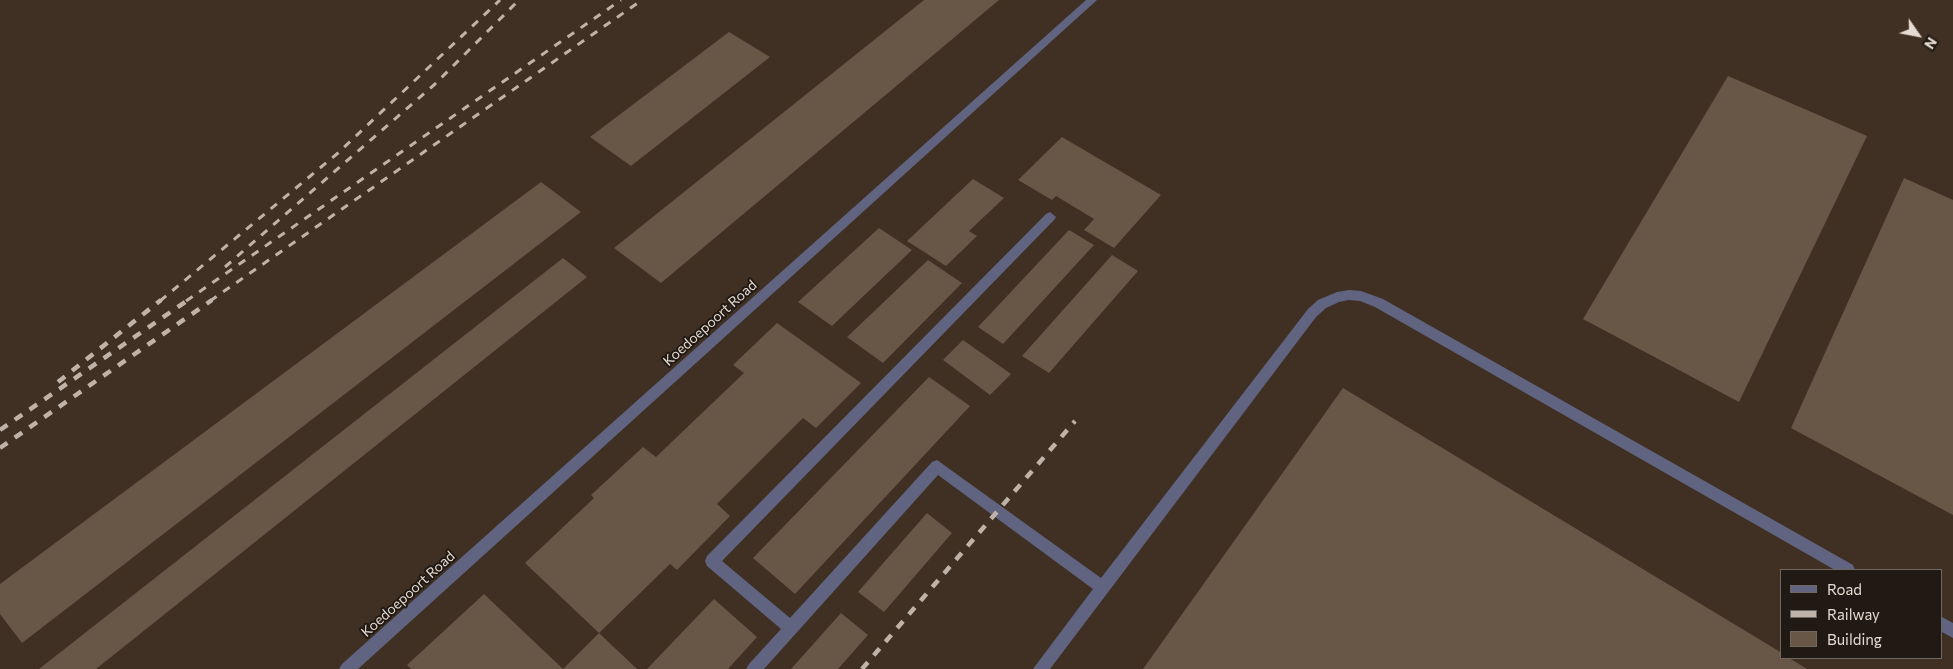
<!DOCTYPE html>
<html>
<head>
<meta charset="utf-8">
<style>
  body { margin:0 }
  #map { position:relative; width:1953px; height:669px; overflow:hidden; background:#403023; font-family:Commissioner,sans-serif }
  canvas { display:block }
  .legend { position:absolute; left:1780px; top:569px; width:162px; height:90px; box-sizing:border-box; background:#211a14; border:1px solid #706760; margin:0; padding:6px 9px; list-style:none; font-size:15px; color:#e6dbd2 }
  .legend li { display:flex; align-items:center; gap:10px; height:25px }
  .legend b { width:25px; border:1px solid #706760 }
  .north { position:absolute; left:1893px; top:10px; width:50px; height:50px; -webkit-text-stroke:4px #211a14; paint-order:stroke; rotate:123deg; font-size:14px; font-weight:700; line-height:20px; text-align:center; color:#e6dbd2 }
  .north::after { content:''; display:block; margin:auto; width:18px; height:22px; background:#e6dbd2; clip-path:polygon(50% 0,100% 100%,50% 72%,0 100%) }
</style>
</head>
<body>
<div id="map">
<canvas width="1953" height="669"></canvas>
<ul class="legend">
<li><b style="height:6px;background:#606480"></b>Road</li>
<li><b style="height:6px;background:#bfb2a8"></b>Railway</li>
<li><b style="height:14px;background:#685647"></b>Building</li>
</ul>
<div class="north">N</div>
</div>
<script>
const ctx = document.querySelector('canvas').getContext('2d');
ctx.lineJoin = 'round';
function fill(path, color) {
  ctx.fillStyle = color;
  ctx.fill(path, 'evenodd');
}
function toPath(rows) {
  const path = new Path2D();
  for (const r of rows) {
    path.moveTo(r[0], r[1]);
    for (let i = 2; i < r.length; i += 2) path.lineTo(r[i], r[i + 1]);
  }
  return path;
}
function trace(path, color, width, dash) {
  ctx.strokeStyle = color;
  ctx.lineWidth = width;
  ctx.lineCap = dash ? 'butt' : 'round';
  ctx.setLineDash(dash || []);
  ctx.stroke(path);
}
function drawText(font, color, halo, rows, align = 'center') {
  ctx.font = font + ' Commissioner,sans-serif';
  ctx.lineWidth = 4;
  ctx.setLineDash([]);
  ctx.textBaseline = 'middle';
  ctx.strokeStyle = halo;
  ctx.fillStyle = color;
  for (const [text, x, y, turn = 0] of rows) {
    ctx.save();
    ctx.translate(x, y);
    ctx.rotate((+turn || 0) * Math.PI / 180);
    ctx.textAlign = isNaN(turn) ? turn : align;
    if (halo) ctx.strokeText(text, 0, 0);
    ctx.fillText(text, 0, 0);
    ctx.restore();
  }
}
fill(toPath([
  [924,0,999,0,661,283,614,248],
  [729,32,770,57,631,166,590,137],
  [1728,76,1867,136,1739,402,1583,319],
  [1062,137,1161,195,1114,248,1084,230,1094,219,1056,196,1052,200,1018,180],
  [1904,178,1953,200,1953,515,1791,428],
  [973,179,1004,198,969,231,977,236,946,266,907,241],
  [541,182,581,212,22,643,0,614,0,584],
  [879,228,912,250,832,326,798,302],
  [1069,230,1094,245,1003,344,978,327],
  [1112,255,1138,271,1049,373,1022,356],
  [563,258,587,277,96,669,39,669],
  [928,260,962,283,883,363,847,337],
  [777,323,861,383,816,428,803,418,717,504,730,516,677,570,670,564,599,633,525,563,594,498,591,495,643,447,656,457,744,373,733,365],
  [963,340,1011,374,990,395,943,360],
  [929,377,970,406,795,594,753,558],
  [1343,388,1782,653,1782,658,1789,658,1807,669,1143,669],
  [927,513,952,533,884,612,858,592],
  [484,594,563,669,599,633,637,669,411,669,407,665],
  [714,599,757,637,728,669,647,669],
  [841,613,868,635,838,669,791,669]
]), '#685647');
fill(toPath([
  [1050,212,1056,217,1054,220,722,561,790,618,932,462,937,460,1101,578,1308,309,1318,300,1337,292,1349,290,1361,291,1383,299,1853,565,1855,570,1835,570,1375,307,1360,301,1349,300,1339,302,1326,308,1316,317,1050,669,1033,669,1093,589,938,475,764,669,746,669,749,664,781,629,707,566,705,561,707,556,1046,214,1050,212],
  [1942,617,1953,623,1953,638,1942,632,1942,617]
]), '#606480');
fill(toPath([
  [1086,0,1097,0,358,669,339,669,342,664,1086,0]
]), '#606480');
trace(toPath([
  [225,267,435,84,519,0],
  [160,301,338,153,500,0],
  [186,301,621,0],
  [210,301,642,0]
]), '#bfb2a8', 3, [8, 8]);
trace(toPath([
  [58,382,161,300],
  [0,430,188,300],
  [0,448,212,300],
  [862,669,1075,421]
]), '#bfb2a8', 4.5, [9, 9]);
drawText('14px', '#e6dbd2', '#211a14', [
  ["Koedoepoort Road",710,323,-42],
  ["Koedoepoort Road",408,594,-42]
]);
</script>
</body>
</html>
